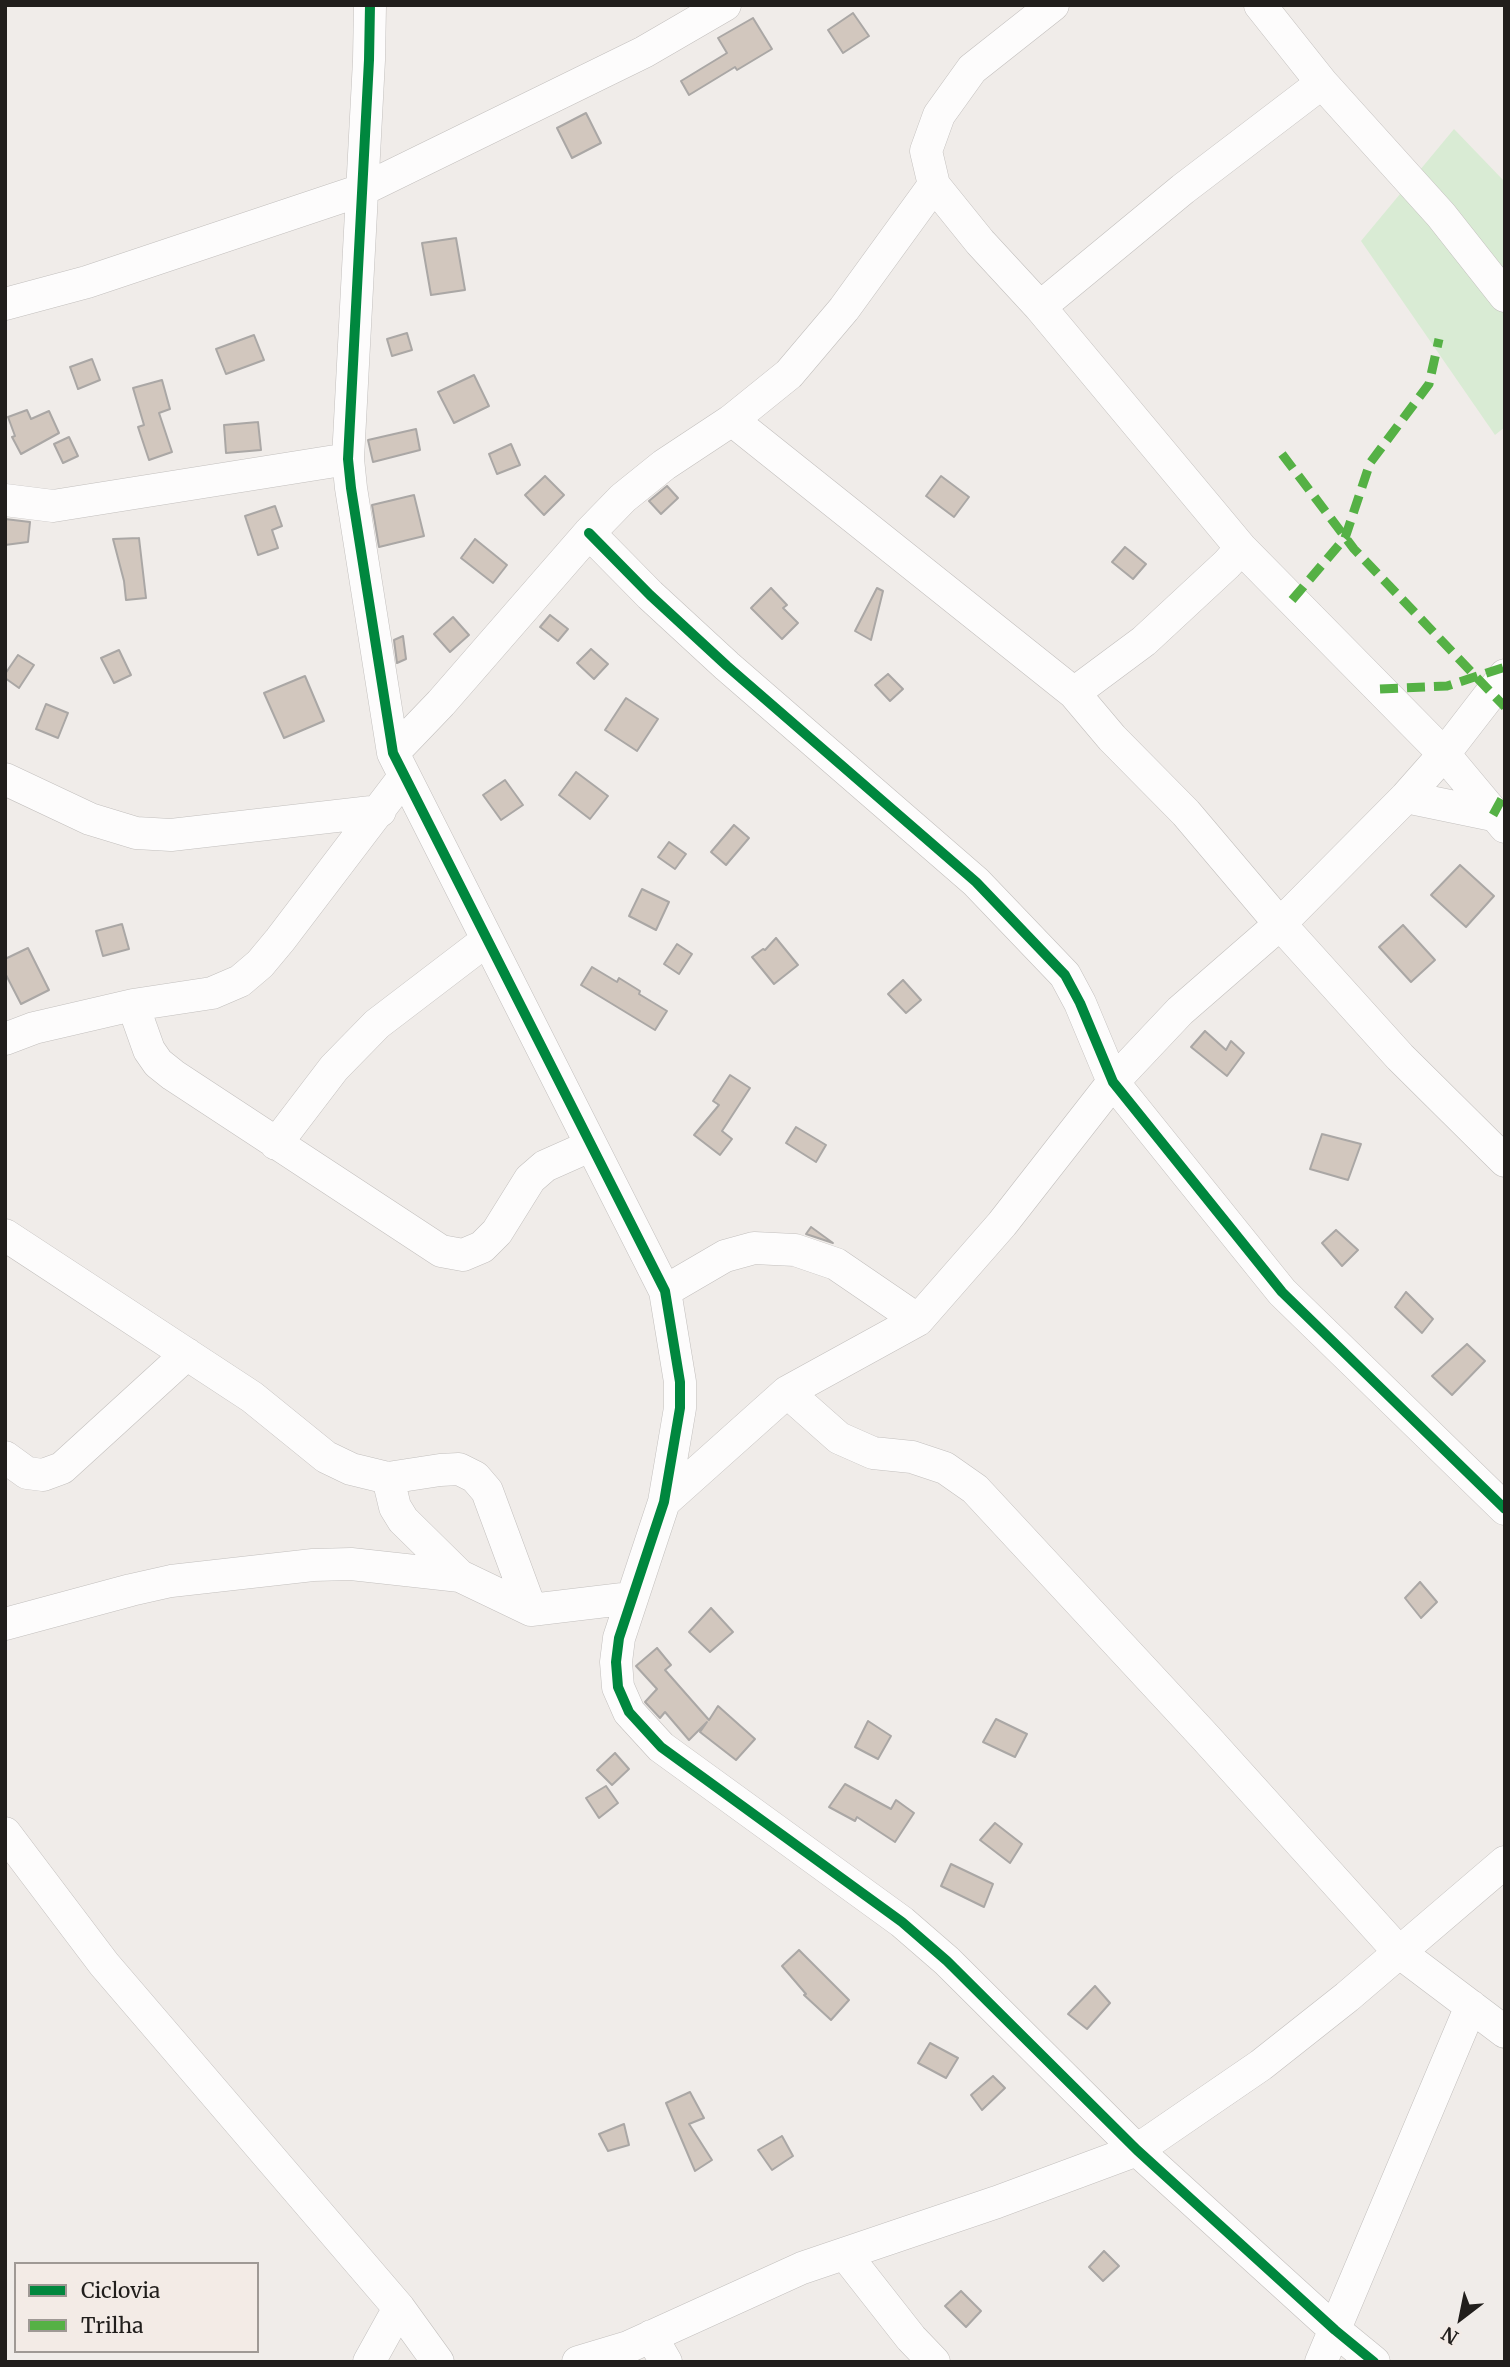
<!DOCTYPE html>
<html>
<head>
<meta charset="utf-8">
<style>
  body { margin:0 }
  #map { position:relative; width:1510px; height:2367px; overflow:hidden; background:#f0ece9; font-family:Merriweather,serif }
  canvas { display:block }
  .frame { position:absolute; inset:0; border:7px solid #211e1c; pointer-events:none }
  .legend { position:absolute; left:14px; top:2262px; width:245px; height:91px; box-sizing:border-box; background:#f3ebe6; border:2px solid #9f9995; margin:0; padding:9px 12px; list-style:none; font-size:21px; color:#211e1c }
  .legend li { display:flex; align-items:center; gap:14px; height:35px }
  .legend b { width:35px; border:2px solid #9f9995 }
  .north { position:absolute; left:1426px; top:2283px; width:70px; height:70px; -webkit-text-stroke:5px #f3ebe6; paint-order:stroke; rotate:212deg; font-size:19px; font-weight:700; line-height:28px; text-align:center; color:#211e1c }
  .north::after { content:''; display:block; margin:auto; width:24px; height:32px; background:#211e1c; clip-path:polygon(50% 0,100% 100%,50% 72%,0 100%) }
</style>
</head>
<body>
<div id="map">
<canvas width="1510" height="2367"></canvas>
<div class="frame"></div>
<ul class="legend">
<li><b style="height:9px;background:#00873e"></b>Ciclovia</li>
<li><b style="height:9px;background:#55b145"></b>Trilha</li>
</ul>
<div class="north">N</div>
</div>
<script>
const ctx = document.querySelector('canvas').getContext('2d');
ctx.lineJoin = 'round';
function fill(path, color) {
  ctx.fillStyle = color;
  ctx.fill(path, 'evenodd');
}
function toPath(rows) {
  const path = new Path2D();
  for (const r of rows) {
    path.moveTo(r[0], r[1]);
    for (let i = 2; i < r.length; i += 2) path.lineTo(r[i], r[i + 1]);
  }
  return path;
}
function trace(path, color, width, dash) {
  ctx.strokeStyle = color;
  ctx.lineWidth = width;
  ctx.lineCap = dash ? 'butt' : 'round';
  ctx.setLineDash(dash || []);
  ctx.stroke(path);
}
fill(toPath([
  [1454,129,1505,182,1505,427,1495,435,1361,241]
]), '#d9ebd4');
const building = toPath([
  [853,13,869,36,843,53,828,30,853,13],
  [753,18,772,49,737,70,735,67,689,95,681,81,727,53,718,38,753,18],
  [586,113,601,143,572,158,557,128,586,113],
  [456,238,465,290,431,295,422,243,456,238],
  [407,333,412,350,392,356,387,339,407,333],
  [254,335,264,360,226,374,216,349,254,335],
  [92,359,100,380,78,389,70,367,92,359],
  [474,375,489,406,454,423,438,392,474,375],
  [162,380,170,409,159,413,172,452,149,460,138,427,144,425,133,388,162,380],
  [27,410,31,419,49,411,59,433,21,454,12,437,15,436,8,417,27,410],
  [258,422,261,450,226,453,224,425,258,422],
  [416,429,420,450,373,462,368,440,416,429],
  [69,437,78,456,63,463,54,444,69,437],
  [511,444,520,465,497,474,489,454,511,444],
  [545,476,564,495,544,515,525,495,545,476],
  [941,476,969,497,954,517,926,496,941,476],
  [667,486,678,498,661,514,649,501,667,486],
  [414,495,424,536,379,547,372,505,414,495],
  [275,506,282,526,272,530,278,548,258,555,245,516,275,506],
  [5,519,30,522,28,542,5,545,5,519],
  [139,538,146,598,126,600,124,581,113,539,139,538],
  [475,539,507,565,493,583,461,558,475,539],
  [1125,547,1146,564,1133,579,1112,562,1125,547],
  [771,588,787,605,783,608,798,623,782,639,751,608,771,588],
  [877,588,883,591,871,640,855,631,877,588],
  [550,615,568,629,558,641,540,627,550,615],
  [453,617,469,635,450,652,434,634,453,617],
  [403,636,406,659,397,663,394,640,403,636],
  [591,649,608,664,594,679,577,663,591,649],
  [119,650,131,675,114,683,101,658,119,650],
  [18,655,34,665,19,688,5,678,5,674,18,655],
  [888,674,903,689,890,701,875,685,888,674],
  [305,676,324,721,284,738,264,693,305,676],
  [626,698,658,719,637,751,605,730,626,698],
  [46,704,68,713,58,738,36,729,46,704],
  [576,772,608,796,590,819,559,795,576,772],
  [505,780,523,805,501,820,483,795,505,780],
  [734,825,749,838,726,865,711,852,734,825],
  [669,842,686,854,675,869,658,857,669,842],
  [1460,865,1494,896,1466,927,1431,895,1460,865],
  [642,889,669,902,656,930,629,916,642,889],
  [122,924,129,949,103,956,96,931,122,924],
  [1403,925,1435,960,1411,982,1379,947,1403,925],
  [776,938,798,965,774,984,752,957,763,949,765,950,776,938],
  [677,944,692,954,679,974,664,964,677,944],
  [28,948,49,990,21,1004,5,973,5,959,28,948],
  [592,967,617,982,619,978,640,991,639,994,667,1011,655,1030,581,985,592,967],
  [903,980,921,1000,906,1013,888,994,903,980],
  [1205,1031,1226,1050,1231,1041,1244,1053,1227,1076,1191,1047,1205,1031],
  [730,1075,750,1088,722,1131,732,1139,720,1155,694,1135,719,1105,713,1101,730,1075],
  [796,1127,826,1145,816,1162,786,1143,796,1127],
  [1322,1134,1361,1144,1348,1180,1310,1169,1322,1134],
  [811,1227,833,1243,806,1234,811,1227],
  [1336,1230,1358,1250,1342,1266,1322,1243,1336,1230],
  [1406,1292,1433,1319,1422,1333,1395,1307,1406,1292],
  [1467,1344,1485,1361,1452,1395,1432,1376,1467,1344],
  [1420,1582,1437,1602,1421,1618,1405,1598,1420,1582],
  [711,1608,733,1632,710,1652,689,1632,711,1608],
  [657,1648,671,1665,665,1670,709,1720,718,1706,755,1739,736,1760,700,1732,707,1722,689,1740,665,1712,660,1718,645,1702,657,1689,636,1666,657,1648],
  [996,1719,1027,1734,1015,1757,983,1742,996,1719],
  [868,1721,891,1736,878,1759,855,1747,868,1721],
  [615,1753,629,1769,612,1785,597,1770,615,1753],
  [845,1784,891,1809,896,1800,914,1813,895,1842,857,1817,855,1821,829,1807,845,1784],
  [606,1786,618,1803,599,1818,586,1798,606,1786],
  [995,1823,1022,1844,1010,1863,980,1840,995,1823],
  [951,1864,993,1884,984,1907,941,1886,951,1864],
  [799,1950,849,2000,831,2020,804,1995,806,1994,782,1966,799,1950],
  [1095,1986,1110,2003,1087,2029,1068,2014,1095,1986],
  [930,2043,958,2058,946,2078,918,2063,930,2043],
  [993,2076,1005,2088,982,2110,971,2095,993,2076],
  [690,2092,704,2118,689,2124,712,2160,695,2171,666,2103,690,2092],
  [624,2124,629,2145,608,2151,599,2134,624,2124],
  [782,2136,793,2156,772,2170,758,2150,782,2136],
  [1104,2251,1119,2266,1103,2281,1089,2267,1104,2251],
  [961,2291,981,2311,966,2327,945,2306,961,2291]
]);
fill(building, '#d2c7be');
trace(building, '#aaa7a5', 2);
const minor = toPath([
  [370,5,369,60,348,459,351,488,393,753,665,1291,680,1382,680,1408,664,1502,619,1638,616,1662,618,1687,629,1712,661,1747,902,1922,947,1961,1137,2150,1335,2330,1374,2362],
  [1260,5,1322,83,1441,215,1505,296],
  [934,185,980,242,1040,307,1241,548,1444,754,1505,827],
  [5,304,87,282,362,190,644,52,725,5],
  [1040,307,1183,189,1322,83],
  [732,420,1074,693,1112,738,1186,813,1280,924,1400,1057,1505,1161],
  [5,500,53,506,348,459],
  [589,533,650,595,727,666,976,882,1065,975,1080,1003,1113,1082,1282,1292,1505,1509],
  [1074,693,1144,641,1227,564,1241,548],
  [393,753,441,703,589,533,623,498,664,465,732,420,789,374,844,309,934,185,926,151,939,115,972,69,1053,5],
  [5,779,90,819,136,833,171,835,380,811],
  [1406,797,1493,815],
  [133,1005,149,1050,158,1063,173,1075,441,1251,463,1255,482,1247,497,1232,530,1179,545,1166,590,1146],
  [5,1039,34,1028,133,1005,212,993,240,981,260,964,280,940,404,777],
  [276,1144,334,1068,377,1024,487,940],
  [5,1235,252,1397,326,1457,351,1469,388,1478,440,1470,459,1469,475,1477,487,1491,531,1610],
  [665,1291,725,1256,754,1248,795,1250,836,1264,918,1320],
  [787,1392,839,1438,873,1453,912,1457,945,1468,975,1489,1206,1738,1399,1952,1505,2032],
  [5,1457,27,1473,43,1475,62,1468,187,1354],
  [388,1478,395,1507,403,1520,460,1576],
  [664,1502,787,1392,918,1320,1002,1224,1113,1082,1180,1011,1280,924,1406,797,1444,754,1505,675],
  [5,1624,131,1590,171,1581,313,1565,351,1564,460,1576,531,1610,631,1598],
  [5,1833,104,1964,399,2308,438,2362],
  [845,2254,911,2338,934,2362],
  [651,2336,666,2362],
  [369,2362,399,2308],
  [578,2362,628,2347,802,2268,997,2202,1137,2150,1261,2065,1347,1997,1505,1862],
  [1321,2362,1471,2006]
]);
trace(minor, '#c2bfbd', 33);
trace(minor, '#fdfcfc', 32);
trace(toPath([
  [1282,454,1354,549,1505,707],
  [1292,600,1345,538,1370,463,1429,384,1439,339],
  [1380,689,1447,686,1505,667],
  [1493,815,1505,793]
]), '#55b145', 9, [18, 9]);
trace(toPath([
  [370,5,369,60,348,459,351,488,393,753,665,1291,680,1382,680,1408,664,1502,619,1638,616,1662,618,1687,629,1712,661,1747,902,1922,947,1961,1137,2150,1335,2330,1374,2362],
  [589,533,650,595,727,666,976,882,1065,975,1080,1003,1113,1082,1282,1292,1505,1509]
]), '#00873e', 10);
</script>
</body>
</html>
